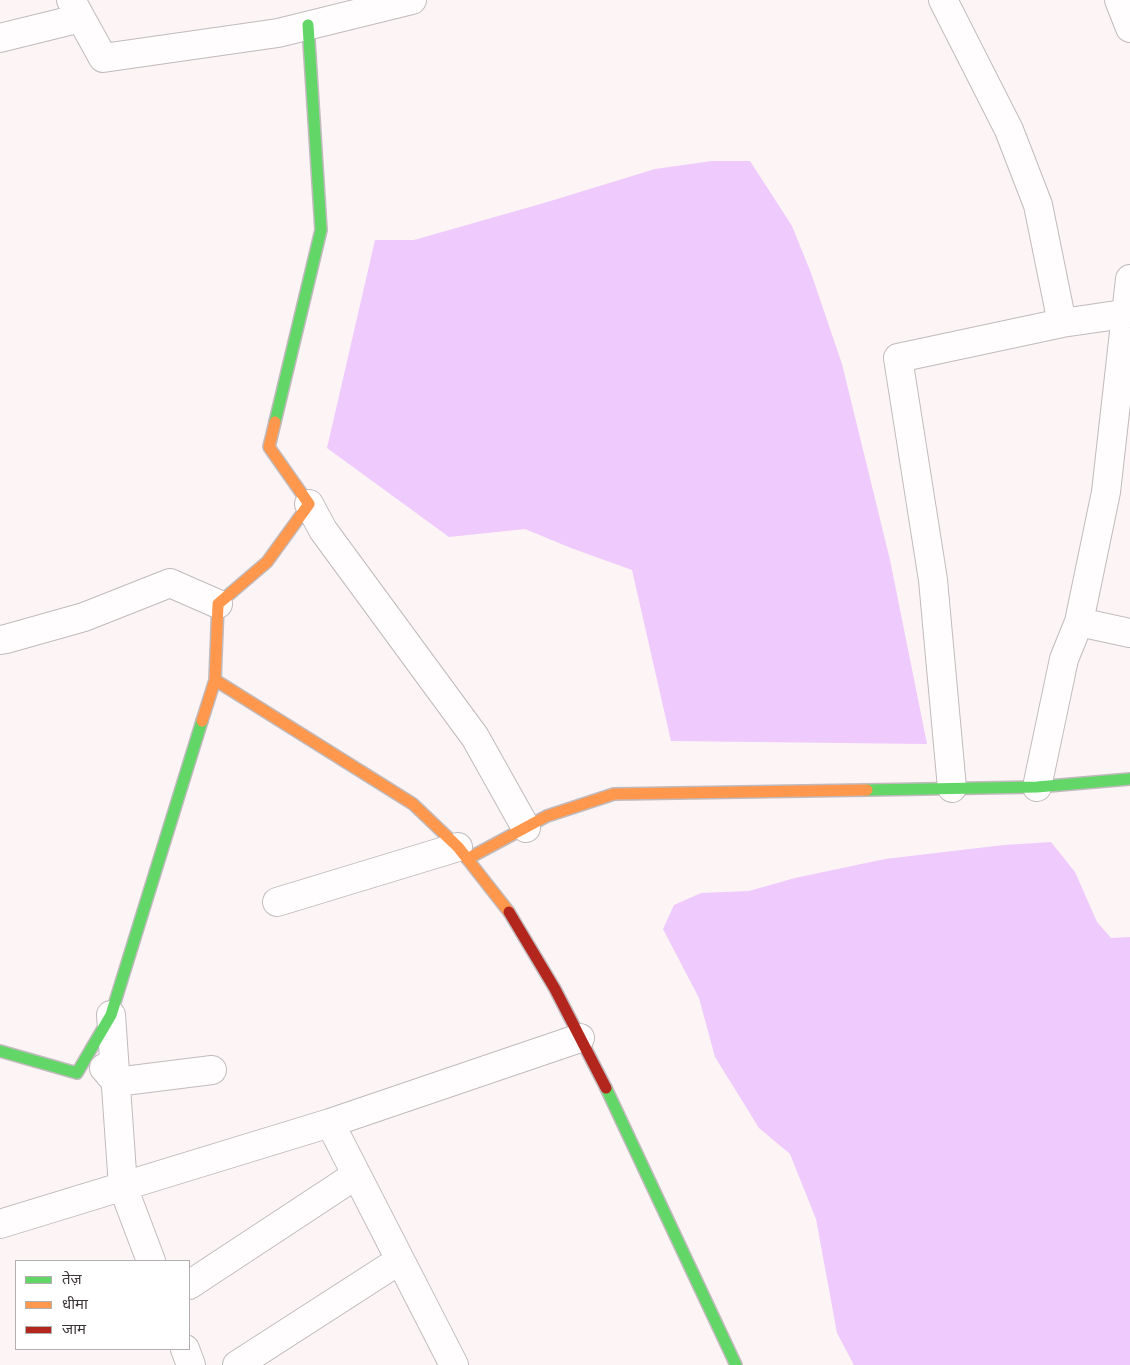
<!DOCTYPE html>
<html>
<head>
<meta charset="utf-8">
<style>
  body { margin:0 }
  #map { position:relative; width:1130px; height:1365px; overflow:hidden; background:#fcf4f5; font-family:"Fira Sans","Noto Sans Devanagari",sans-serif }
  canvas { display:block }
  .legend { position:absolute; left:15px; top:1260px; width:175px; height:90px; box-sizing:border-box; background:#fff; border:1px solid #b1afaf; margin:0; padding:6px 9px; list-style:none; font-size:15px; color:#3d3638 }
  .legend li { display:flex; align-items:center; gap:10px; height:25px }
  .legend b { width:25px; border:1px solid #b1afaf }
</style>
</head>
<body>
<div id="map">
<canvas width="1130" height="1365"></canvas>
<ul class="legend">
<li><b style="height:6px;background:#63d668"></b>तेज़</li>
<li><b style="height:6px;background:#ff974d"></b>धीमा</li>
<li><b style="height:6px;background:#b3261e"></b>जाम</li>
</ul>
</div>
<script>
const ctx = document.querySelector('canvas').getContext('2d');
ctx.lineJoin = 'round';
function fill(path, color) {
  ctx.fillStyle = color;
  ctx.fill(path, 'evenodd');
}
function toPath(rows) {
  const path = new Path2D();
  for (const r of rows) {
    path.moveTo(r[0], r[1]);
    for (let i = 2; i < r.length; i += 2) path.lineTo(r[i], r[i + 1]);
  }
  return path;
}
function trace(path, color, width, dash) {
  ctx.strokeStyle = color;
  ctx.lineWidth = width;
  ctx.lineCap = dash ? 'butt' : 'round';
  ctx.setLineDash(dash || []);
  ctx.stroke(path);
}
fill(toPath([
  [712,161,750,161,792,226,811,273,842,364,890,560,927,744,671,741,632,570,571,548,525,529,449,537,327,448,375,240,414,240,544,203,655,169],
  [1051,842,1075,872,1097,922,1111,938,1130,937,1130,1365,854,1365,837,1333,816,1219,790,1154,759,1128,715,1057,699,998,663,929,674,905,701,893,749,891,795,878,885,859,1004,845]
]), '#efcafc');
const street = toPath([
  [71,0,103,58,278,33,412,0],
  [943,0,1009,130,1038,205,1062,323],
  [1119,0,1130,28],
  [0,38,81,18],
  [309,504,323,530,475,737,526,828],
  [1079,622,1106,492,1130,279],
  [0,640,6,639,84,617,170,583,218,604],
  [1037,787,1064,659,1079,622,1130,633],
  [952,788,933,580,898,358,1062,323,1130,313],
  [277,902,458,847],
  [111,1015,123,1187,151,1261],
  [104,1068,116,1082,212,1070],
  [330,1123,580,1038],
  [0,1224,330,1123,454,1365],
  [189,1285,356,1175],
  [185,1349,191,1365],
  [237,1365,400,1260]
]);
const fast = toPath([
  [275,422,321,230,308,25],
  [867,790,1037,787,1130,779],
  [0,1051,77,1073,111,1015,202,721],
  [606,1088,736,1365]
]);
const slow = toPath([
  [215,680,218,604,267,562,309,504,269,447,275,422],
  [202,721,215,680,413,804,458,847,509,912],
  [467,859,547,816,614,794,867,790]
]);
const jam = toPath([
  [509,912,555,989,606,1088]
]);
trace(street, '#c1babc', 30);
trace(fast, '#c1babc', 14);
trace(slow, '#c1babc', 14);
trace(jam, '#c1babc', 14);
trace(street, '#fffdfe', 28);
trace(fast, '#63d668', 11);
trace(slow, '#ff974d', 11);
trace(jam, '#b3261e', 11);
</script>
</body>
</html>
